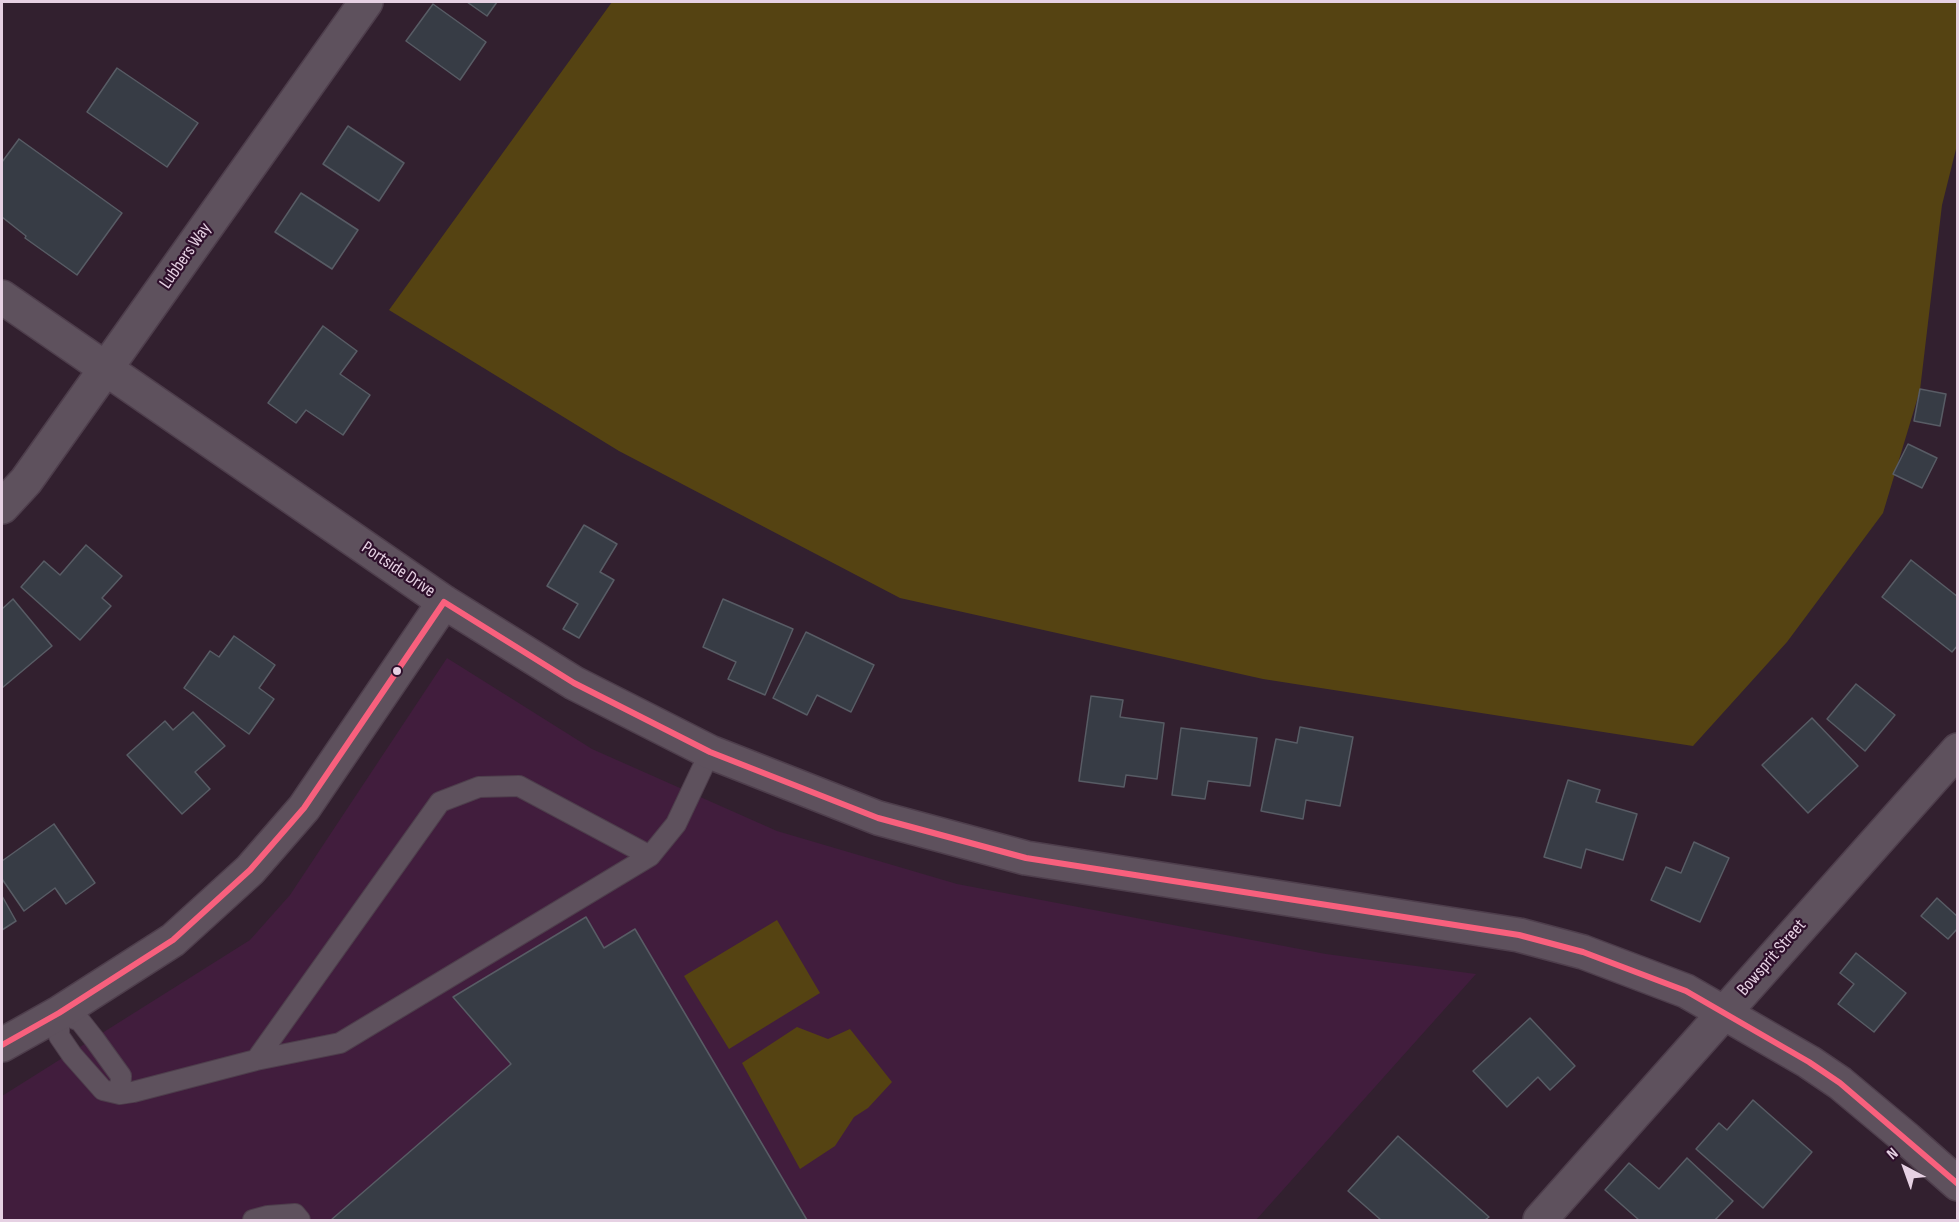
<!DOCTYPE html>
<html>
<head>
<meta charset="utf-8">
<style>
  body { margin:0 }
  #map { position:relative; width:1959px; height:1222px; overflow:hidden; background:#32202f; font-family:"Sofia Sans Condensed",sans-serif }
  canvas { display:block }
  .frame { position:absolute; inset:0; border:3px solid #e6d1e3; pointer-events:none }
  .north { position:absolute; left:1875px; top:1138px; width:60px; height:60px; -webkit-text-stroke:4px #2e0f2b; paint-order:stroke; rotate:319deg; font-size:16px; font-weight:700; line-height:24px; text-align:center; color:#e6d1e3 }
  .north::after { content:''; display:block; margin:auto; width:21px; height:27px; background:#e6d1e3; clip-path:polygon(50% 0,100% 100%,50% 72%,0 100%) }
</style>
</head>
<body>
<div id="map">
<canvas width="1959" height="1222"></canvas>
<div class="frame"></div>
<div class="north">N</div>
</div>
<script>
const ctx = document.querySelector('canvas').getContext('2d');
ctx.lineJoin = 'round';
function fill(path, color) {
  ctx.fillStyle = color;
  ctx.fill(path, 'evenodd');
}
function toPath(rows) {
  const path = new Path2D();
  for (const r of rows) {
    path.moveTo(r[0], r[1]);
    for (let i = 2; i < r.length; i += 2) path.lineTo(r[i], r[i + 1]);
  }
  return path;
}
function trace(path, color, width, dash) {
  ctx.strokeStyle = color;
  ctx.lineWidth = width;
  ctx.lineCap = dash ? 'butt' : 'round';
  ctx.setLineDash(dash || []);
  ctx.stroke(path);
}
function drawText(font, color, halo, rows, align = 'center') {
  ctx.font = font + ' "Sofia Sans Condensed",sans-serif';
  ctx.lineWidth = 4.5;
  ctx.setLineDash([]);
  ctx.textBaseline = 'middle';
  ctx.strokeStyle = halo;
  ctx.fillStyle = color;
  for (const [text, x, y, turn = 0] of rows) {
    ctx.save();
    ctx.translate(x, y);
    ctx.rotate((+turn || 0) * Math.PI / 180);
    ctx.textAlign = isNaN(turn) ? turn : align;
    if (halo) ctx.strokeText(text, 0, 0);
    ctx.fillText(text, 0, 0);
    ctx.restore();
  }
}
fill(toPath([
  [447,658,592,749,777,831,957,884,1326,954,1476,974,1256,1220,2,1220,2,1096,250,940,290,895]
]), '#411d3d');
fill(toPath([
  [612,2,1957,2,1957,145,1942,205,1920,390,1883,513,1787,642,1693,746,1263,679,900,598,619,451,389,310],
  [777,920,820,993,729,1049,684,976],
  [797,1027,828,1039,850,1029,892,1082,868,1108,854,1117,835,1146,800,1169,742,1063]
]), '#554312');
const building = toPath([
  [467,2,497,2,487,16,467,2],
  [433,4,486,42,460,80,406,41,433,4],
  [117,68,198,123,167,167,87,112,117,68],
  [348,126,404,163,379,201,323,164,348,126],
  [19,139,122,213,77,275,25,238,26,236,2,217,2,162,19,139],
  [301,193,358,230,332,269,275,232,301,193],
  [323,326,357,351,340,374,370,395,343,435,306,410,296,423,268,403,323,326],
  [1920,389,1946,394,1940,426,1914,421,1920,389],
  [1908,444,1937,458,1922,488,1893,474,1908,444],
  [584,525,617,544,600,572,614,580,579,638,563,629,578,604,547,586,584,525],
  [86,545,122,576,102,598,111,606,80,640,21,587,44,561,60,575,86,545],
  [1911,560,1958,597,1958,645,1952,652,1882,597,1911,560],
  [13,599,52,646,2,688,2,609,13,599],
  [723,599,793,629,765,695,728,679,736,662,703,647,723,599],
  [806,632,874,665,851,712,817,695,807,715,773,698,806,632],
  [234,636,275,665,259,688,274,699,249,734,184,688,210,651,219,657,234,636],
  [1856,684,1895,715,1865,751,1827,719,1856,684],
  [1091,696,1123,700,1120,717,1164,723,1157,779,1126,775,1124,787,1079,781,1091,696],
  [193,712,225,746,195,772,210,789,182,814,127,755,165,721,173,730,193,712],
  [1812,718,1858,766,1808,813,1762,765,1812,718],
  [1300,727,1353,737,1340,806,1306,800,1303,819,1261,811,1276,739,1297,743,1300,727],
  [1181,728,1257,738,1250,786,1208,781,1205,799,1172,795,1181,728],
  [1568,780,1600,790,1596,802,1637,814,1623,860,1586,849,1581,868,1544,857,1568,780],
  [54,824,95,883,66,904,55,888,24,911,2,879,2,861,54,824],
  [1694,842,1729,858,1700,922,1651,900,1666,867,1681,873,1694,842],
  [2,896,16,921,2,930,2,896],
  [1937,898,1958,917,1958,928,1948,939,1921,916,1937,898],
  [586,917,604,948,635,929,807,1220,331,1220,511,1064,453,997,586,917],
  [1856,953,1906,993,1874,1032,1838,1004,1854,984,1840,973,1856,953],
  [1530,1018,1575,1066,1550,1090,1538,1077,1507,1107,1473,1071,1530,1018],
  [1753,1100,1812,1152,1763,1208,1696,1149,1719,1123,1727,1130,1753,1100],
  [1398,1136,1489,1217,1485,1220,1381,1220,1348,1191,1398,1136],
  [1687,1158,1733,1201,1715,1220,1639,1220,1605,1190,1629,1163,1659,1189,1687,1158]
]);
fill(building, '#373c45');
trace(building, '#585c65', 1.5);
const service = toPath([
  [256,1060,440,802,479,787,519,786,650,856],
  [120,1094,121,1076,95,1040,80,1021,59,1013,59,1036,72,1055,103,1090,120,1094,133,1092,256,1060,340,1043,650,856,676,824,710,752],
  [253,1220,268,1216,295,1214,300,1220]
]);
const minor = toPath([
  [2,297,444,602,574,683,710,752,878,818,1026,858,1519,935,1583,952,1686,991,1809,1062,1840,1083,1907,1139,1958,1184],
  [2,507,26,481,366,2],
  [2,1045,59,1013,173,940,250,870,304,808,444,602],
  [1540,1220,1958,750]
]);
trace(service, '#4e3e4c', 22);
trace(minor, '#4e3e4c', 36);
trace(service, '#5e515d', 20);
trace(minor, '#5e515d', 33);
trace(toPath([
  [2,1045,59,1013,173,940,250,870,304,808,444,602,574,683,710,752,878,818,1026,858,1519,935,1583,952,1686,991,1809,1062,1840,1083,1958,1184]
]), '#f8607d', 6);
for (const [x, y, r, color] of [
  [397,671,5,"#e6d1e3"]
]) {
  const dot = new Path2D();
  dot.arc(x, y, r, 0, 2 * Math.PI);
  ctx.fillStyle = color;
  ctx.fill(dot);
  trace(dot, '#2e0f2b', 2);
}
drawText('18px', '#e6d1e3', '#2e0f2b', [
  ["Lubbers Way",186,256,-55],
  ["Portside Drive",398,570,34],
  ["Bowsprit Street",1772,958,-49]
]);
</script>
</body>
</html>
